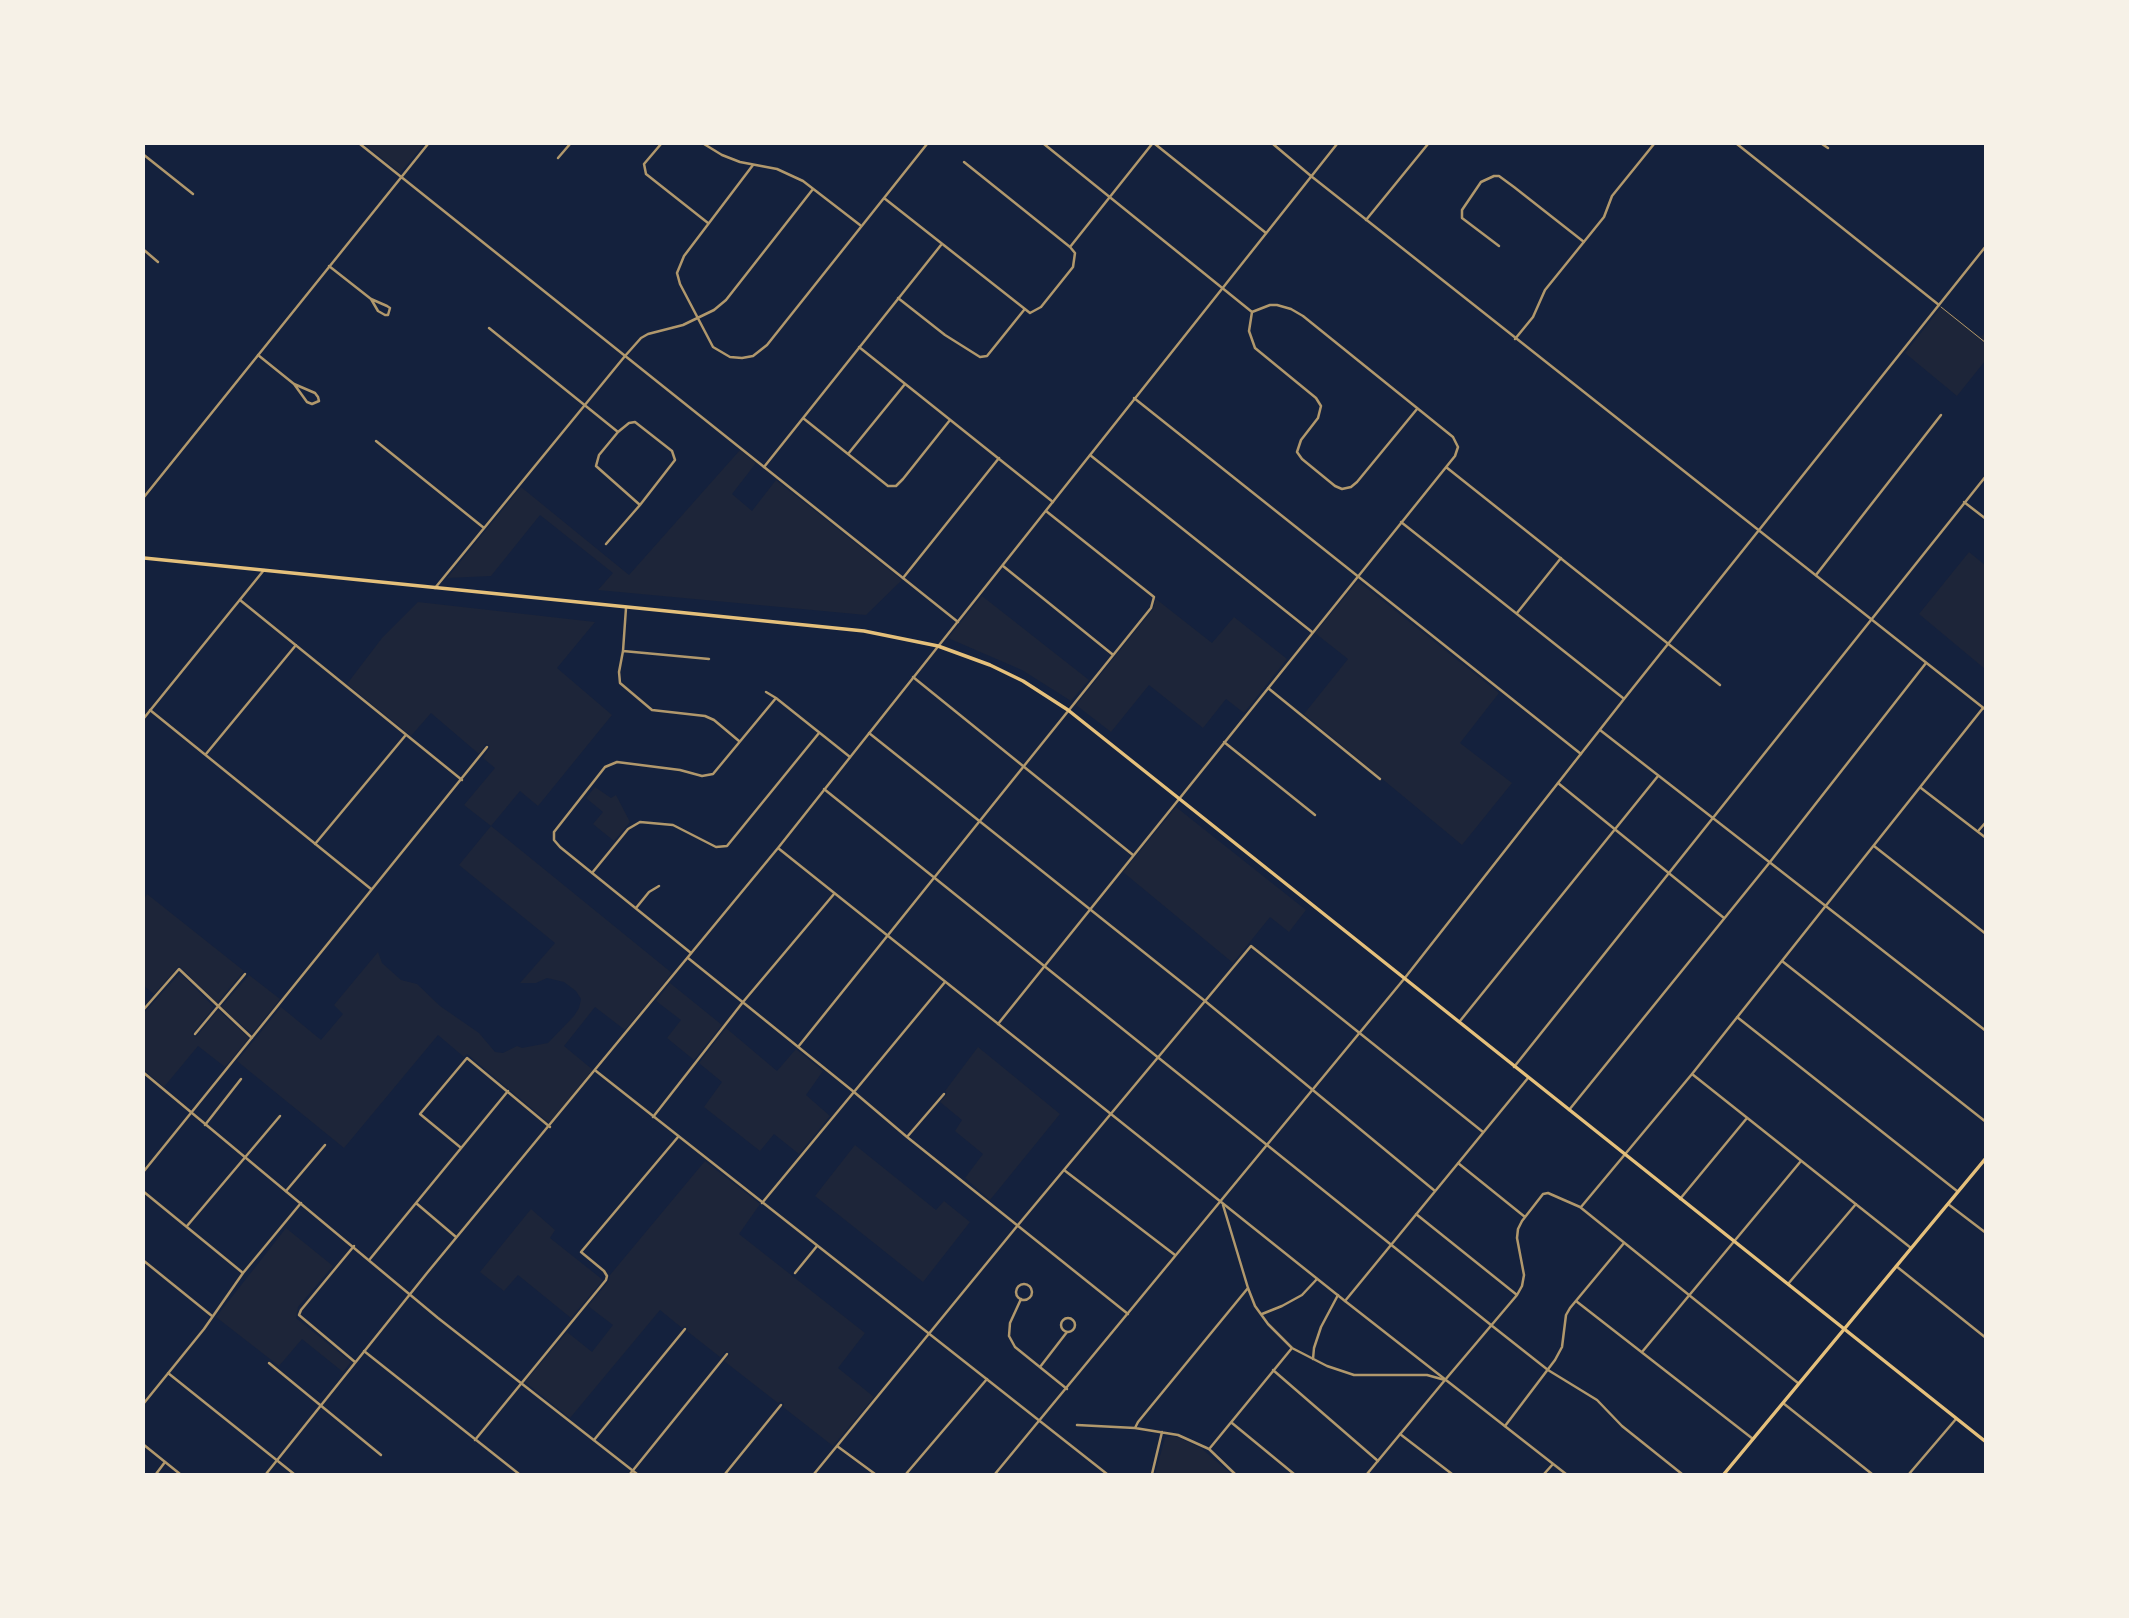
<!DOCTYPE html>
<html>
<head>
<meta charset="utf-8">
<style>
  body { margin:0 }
  #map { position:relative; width:2129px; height:1618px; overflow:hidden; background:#14213d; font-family:Arial,sans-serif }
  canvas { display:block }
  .frame { position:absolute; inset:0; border:145px solid #f6f1e7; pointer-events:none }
</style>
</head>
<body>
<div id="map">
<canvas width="2129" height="1618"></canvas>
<div class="frame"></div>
</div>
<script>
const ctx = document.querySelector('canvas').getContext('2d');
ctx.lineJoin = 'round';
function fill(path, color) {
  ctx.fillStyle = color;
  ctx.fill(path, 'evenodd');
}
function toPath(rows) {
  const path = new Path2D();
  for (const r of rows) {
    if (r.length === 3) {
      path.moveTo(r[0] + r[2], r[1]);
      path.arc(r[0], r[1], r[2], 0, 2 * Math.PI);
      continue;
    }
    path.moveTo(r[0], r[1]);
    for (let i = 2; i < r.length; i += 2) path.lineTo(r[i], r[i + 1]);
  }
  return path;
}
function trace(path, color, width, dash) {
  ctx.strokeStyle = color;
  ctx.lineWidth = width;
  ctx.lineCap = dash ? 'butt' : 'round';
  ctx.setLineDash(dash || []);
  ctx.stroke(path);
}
fill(toPath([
  [364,144,424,144,400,173],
  [1942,306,1979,336,1982,336,1985,332,1985,361,1957,396,1905,353],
  [740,450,756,463,732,494,752,511,776,480,902,580,866,615,598,590,613,573,540,515,491,576,447,578,521,487,629,575],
  [1969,552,1985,565,1985,669,1919,614],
  [1358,581,1499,693,1460,743,1512,783,1462,845,1304,714,1348,659,1315,633],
  [982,596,1089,680,1071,701,1022,670,948,638],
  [1156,599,1212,643,1234,617,1287,659,1244,713,1226,699,1203,728,1149,685,1111,732,1076,705,1153,609],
  [418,602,595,622,557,668,612,715,538,806,520,791,491,826,672,973,625,1030,595,1007,564,1046,593,1070,549,1123,467,1054,464,1057,438,1035,344,1148,237,1061,281,1007,321,1040,343,1014,334,1005,378,952,382,963,401,980,417,984,440,1006,479,1033,495,1052,503,1053,517,1046,522,1048,548,1043,574,1016,579,1008,581,999,576,991,564,982,547,978,536,983,520,983,555,943,459,865,491,826,464,805,495,768,483,758,490,747,486,744,479,754,431,713,411,736,347,684,382,638],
  [595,787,611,798,616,795,630,822,614,841,593,824,603,812,586,798],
  [1176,807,1306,910,1289,932,1270,917,1233,963,1123,872],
  [147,894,244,971,217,1003,179,966,154,994,144,986,144,899],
  [180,973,214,1007,192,1034,196,1037,218,1010,249,1038,225,1067,198,1046,164,1087,144,1070,144,1013],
  [249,975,280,999,252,1034,221,1007],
  [670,983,722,1025,694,1060,667,1038,681,1020,656,1001],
  [726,1028,777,1071,796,1049,823,1071,806,1095,830,1116,799,1154,774,1134,760,1151,704,1107,722,1082,699,1063],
  [978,1047,1060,1114,990,1200,965,1178,983,1154,955,1131,962,1120,940,1102,947,1094,945,1091],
  [855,1145,936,1210,944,1201,970,1222,923,1282,815,1196],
  [705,1161,760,1204,739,1234,865,1333,838,1368,874,1397,833,1446,783,1407,784,1404,781,1401,778,1403,724,1361,730,1354,726,1351,720,1357,687,1331,688,1329,685,1326,682,1328,660,1310,570,1418,525,1382,567,1332,592,1352,613,1325,588,1306,608,1282,610,1275],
  [531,1209,555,1230,550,1238,603,1280,571,1318,518,1275,504,1291,480,1272],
  [286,1228,333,1266,298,1307,296,1318,351,1362,343,1372,302,1339,279,1366,216,1317],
  [1170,1436,1177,1437,1201,1448,1231,1474,1155,1474,1165,1438]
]), '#1d2539');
trace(toPath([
  [1941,307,1986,343]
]), '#b1986c', 1);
trace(toPath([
  [661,144,644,164,646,174,708,223],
  [704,144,722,155,740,162,777,169,803,181,860,225],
  [1044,144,1252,312],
  [1155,144,1266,233],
  [1273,144,1311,176],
  [1737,144,1939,305],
  [1822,144,1828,148],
  [144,155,193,194],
  [558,158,570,144],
  [964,162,1070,247],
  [753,165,684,256,677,273,680,284,713,347,730,357,742,358,753,356,767,345,927,144],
  [884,198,1030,313,1041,307,1073,267,1075,253,1070,247,1152,144],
  [1366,220,1428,144],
  [1499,246,1462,218,1462,210,1481,182,1494,176,1499,176,1514,187,1584,242],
  [144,250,158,262],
  [329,266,371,299,387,306,390,308,388,315,385,315,378,311,371,299],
  [898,298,945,335,980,357,987,356,1024,310],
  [1252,312,1249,331,1255,348,1316,398,1321,406,1318,418,1301,440,1297,452,1302,459,1335,486,1342,489,1351,487,1357,482,1417,409],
  [489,328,618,432],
  [1515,339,1533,317,1545,290,1604,217,1612,196,1654,144],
  [859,347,1053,502],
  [258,355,294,384,315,393,318,397,319,401,312,404,307,402,294,384],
  [1134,398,1581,754],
  [803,418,888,486,896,486,903,479,950,420],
  [376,441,484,528],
  [848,454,905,384],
  [1090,455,1312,632],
  [764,467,941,245],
  [1446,467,1720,685],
  [1964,502,1986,519],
  [1401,522,1623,698],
  [606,544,640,505,675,460,672,451,635,422,629,423,618,432,599,455,596,466,640,505],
  [1003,566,1112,654],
  [1816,575,1941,415],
  [903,578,999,458],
  [435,588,625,356,641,338,648,334,683,325,714,310,726,300,813,189],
  [240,600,462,780],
  [626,608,623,651,619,672,620,683,652,710,705,716,714,720,739,741],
  [1517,613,1561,558],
  [623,651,709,659],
  [913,677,1133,855],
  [1268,688,1380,779],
  [766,692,776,698,850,757],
  [150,710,371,889],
  [1600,730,1986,1031],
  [869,733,1205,1001,1435,1191],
  [1224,742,1315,815],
  [206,754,296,645],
  [1558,783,1724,918],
  [1921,788,1986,838],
  [824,789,1491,1325,1548,1370,1597,1400,1622,1426,1682,1474],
  [1979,830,1986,822],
  [315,844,405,736],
  [1874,846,1986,934],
  [592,873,628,829,640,822,673,825,716,847,727,846,819,733],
  [636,908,649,892,659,886],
  [691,953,560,847,554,840,554,832,605,767,617,762,680,770,702,776,713,774,776,698],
  [688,958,854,1092,907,1137,1128,1314],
  [1782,961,1986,1122],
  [144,1009,179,969,252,1038],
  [1737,1017,1957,1191],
  [1460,1021,1658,776],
  [998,1024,1455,456,1458,447,1453,437,1303,316,1291,309,1277,305,1270,305,1252,312],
  [195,1034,245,974],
  [798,1047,1151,608,1154,597,1046,511],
  [1514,1067,1986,476],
  [1692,1074,1911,1248],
  [1569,1110,1770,862,1926,663],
  [653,1117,743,1002,834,894],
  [205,1125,241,1079],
  [907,1137,944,1094],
  [460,1147,420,1114,467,1058,550,1127],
  [1458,1163,1525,1217],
  [1064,1170,1175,1255],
  [144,1171,487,747],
  [286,1191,325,1145],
  [144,1192,243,1273],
  [1680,1199,1747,1118],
  [416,1203,456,1237],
  [762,1203,945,982],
  [1948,1204,1986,1233],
  [1223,1205,1248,1288,1255,1306,1268,1324,1292,1348,1327,1366,1354,1375,1427,1375,1445,1380,1517,1295,1522,1286,1524,1275,1517,1238,1518,1229,1522,1221,1543,1194,1548,1193,1580,1207,1798,1383],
  [1581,1207,1692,1074,1983,708],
  [1416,1214,1517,1295],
  [187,1226,280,1116],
  [354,1246,301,1310,299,1315,355,1362],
  [370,1259,508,1091],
  [144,1261,212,1316],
  [1896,1266,1986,1338],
  [795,1273,817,1246],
  [1788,1284,1856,1204],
  [1024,1292,8],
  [1021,1299,1010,1323,1009,1336,1015,1347,1067,1389],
  [1345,1301,1528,1078],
  [1576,1301,1753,1439],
  [1262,1314,1282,1306,1302,1295,1317,1279],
  [1068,1325,7],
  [364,1351,519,1474],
  [1642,1352,1801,1161],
  [1313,1359,1314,1348,1321,1327,1338,1295],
  [269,1363,381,1455],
  [1040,1367,1067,1332],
  [1273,1370,1378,1461],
  [168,1373,294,1474],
  [144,1403,204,1329,243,1273,301,1203],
  [1783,1403,1872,1474],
  [1232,1423,1294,1474],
  [1077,1425,1135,1428,1178,1435,1209,1449,1235,1474],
  [1505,1426,1555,1360,1562,1347,1566,1315,1570,1308,1624,1243],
  [1135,1428,1138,1422,1248,1288],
  [1400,1434,1452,1474],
  [475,1440,606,1280,607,1276,604,1271,581,1252,678,1137],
  [594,1440,685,1329],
  [837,1446,875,1474],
  [1210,1448,1292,1348],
  [156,1474,165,1462],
  [630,1474,727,1354],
  [725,1474,781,1405],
  [814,1474,1018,1225,1251,946,1483,1132],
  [906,1474,987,1379],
  [1152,1474,1162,1432],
  [1909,1474,1956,1419]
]), '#b1986c', 2.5);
trace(toPath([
  [360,144,958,622],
  [1311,176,1986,710],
  [144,497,428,144],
  [144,718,264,570],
  [778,848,1345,1301,1566,1474],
  [596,1071,1107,1474],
  [144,1073,438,1318,637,1474],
  [144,1445,180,1474],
  [266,1474,427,1273,778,848,1337,144],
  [995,1474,1404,979,1624,699,1986,246],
  [1367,1474,1445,1380],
  [1544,1474,1553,1464]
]), '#b1986c', 2.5);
trace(toPath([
  [1724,1474,1986,1158]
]), '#e5c07b', 3.5);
trace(toPath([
  [144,558,864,631,938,646,990,665,1023,681,1068,710,1986,1442]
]), '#e5c07b', 3.5);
</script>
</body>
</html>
